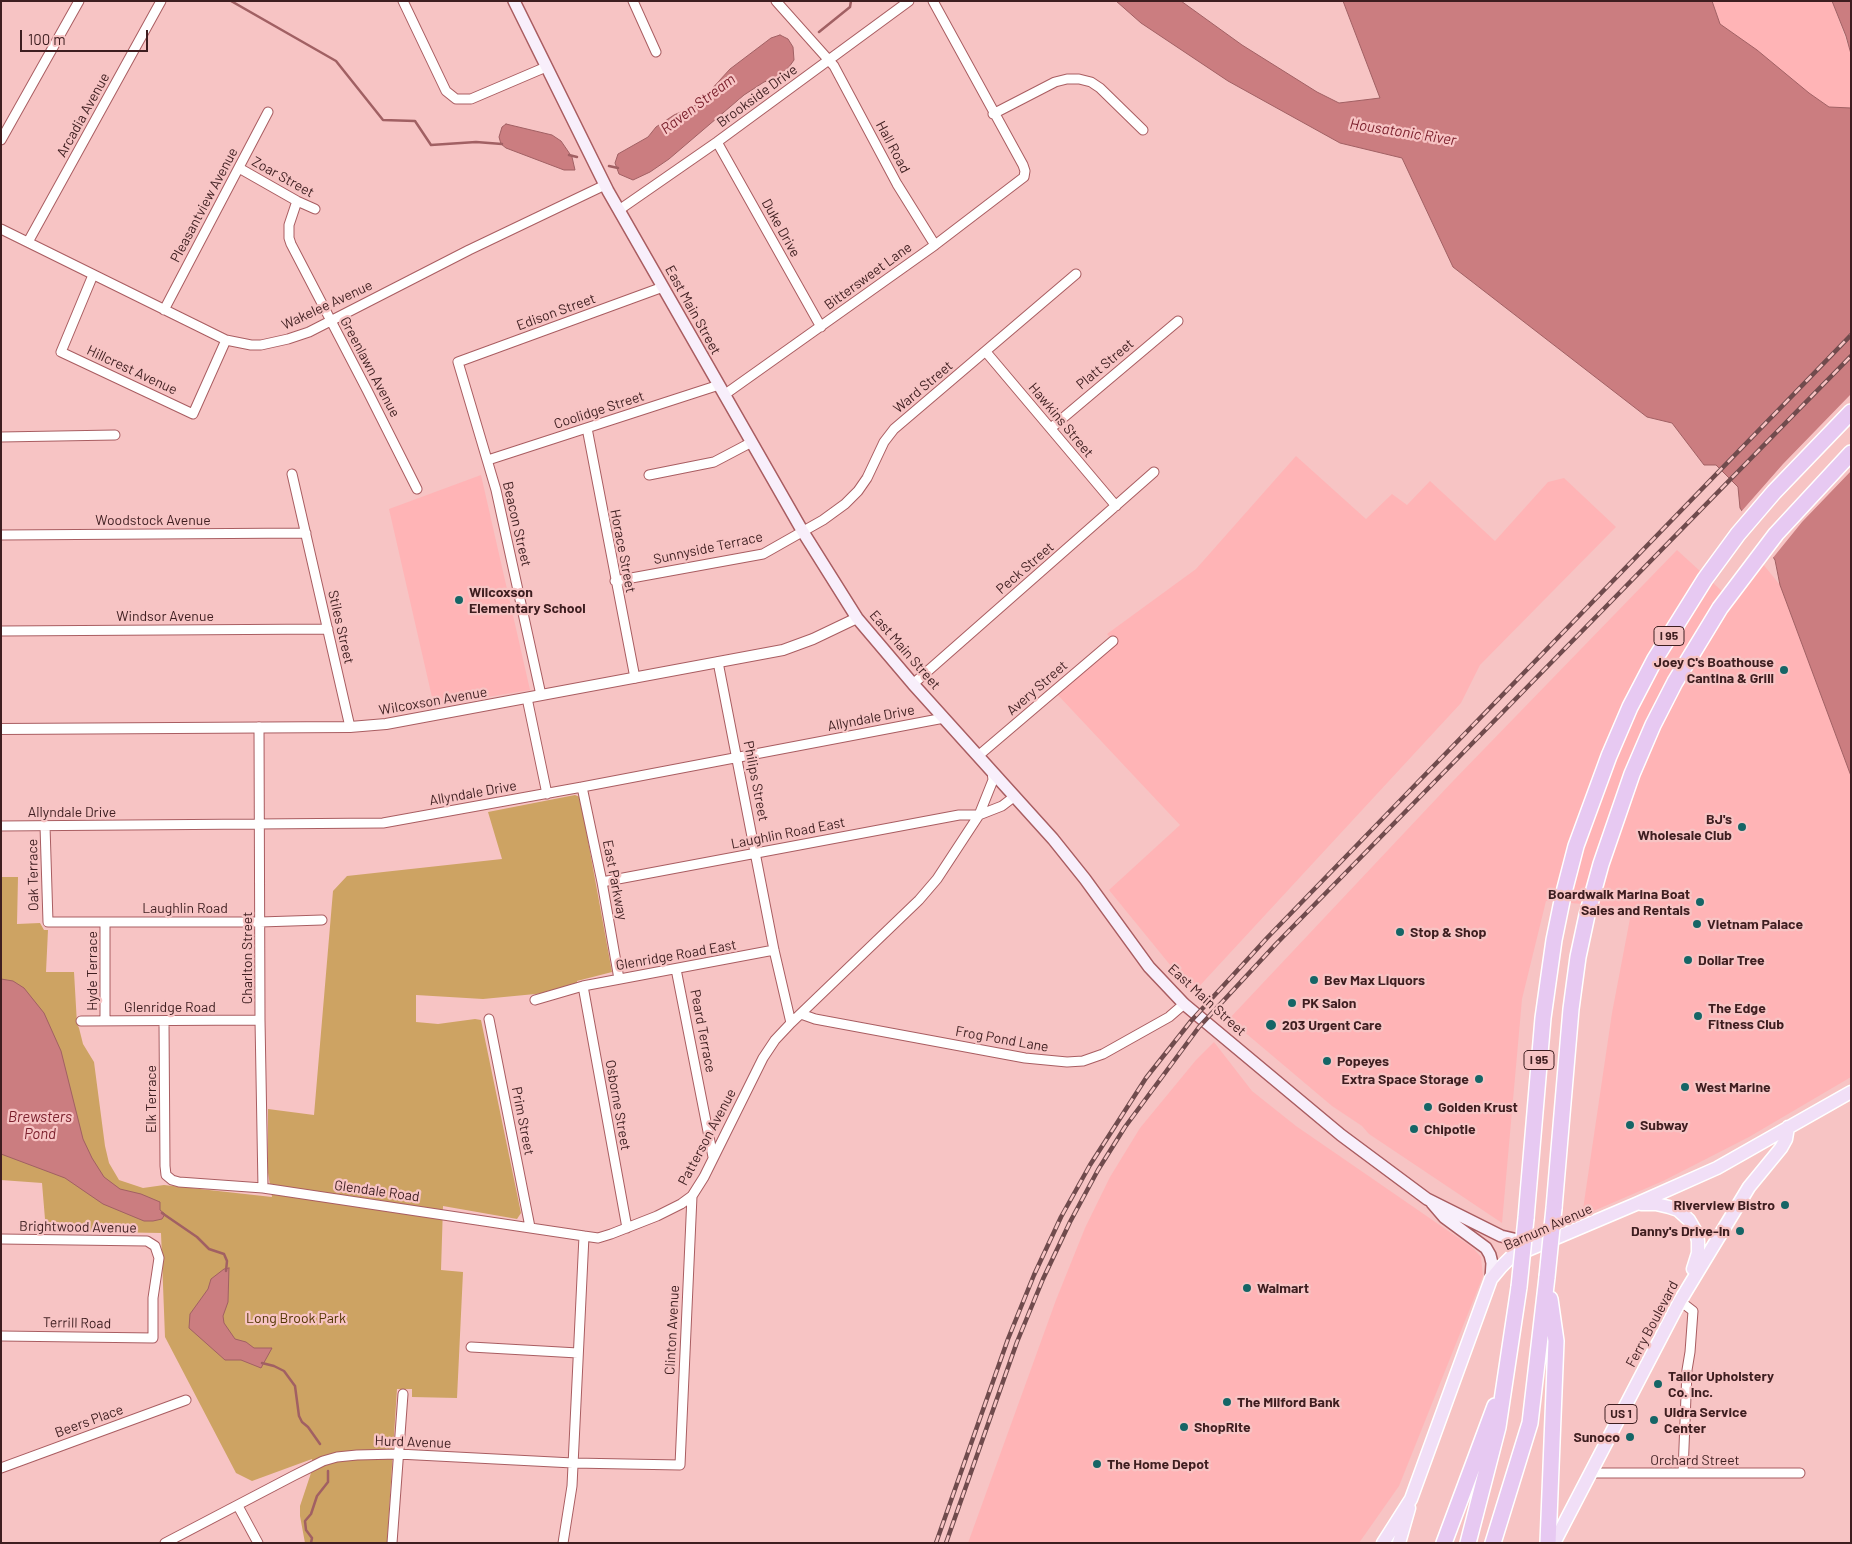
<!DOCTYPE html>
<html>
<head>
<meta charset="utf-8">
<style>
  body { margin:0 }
  #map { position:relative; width:1852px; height:1544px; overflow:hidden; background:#f7c4c4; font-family:Barlow,sans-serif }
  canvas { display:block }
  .frame { position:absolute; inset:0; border:2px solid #3e1e20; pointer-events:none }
  .scale { position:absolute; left:20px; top:30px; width:128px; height:22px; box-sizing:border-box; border:2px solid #3e1e20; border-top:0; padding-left:6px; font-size:15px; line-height:18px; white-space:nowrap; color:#3e1e20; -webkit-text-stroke:4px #f7c4c4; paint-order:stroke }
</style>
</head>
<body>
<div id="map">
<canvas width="1852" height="1544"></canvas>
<div class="frame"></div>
<div class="scale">100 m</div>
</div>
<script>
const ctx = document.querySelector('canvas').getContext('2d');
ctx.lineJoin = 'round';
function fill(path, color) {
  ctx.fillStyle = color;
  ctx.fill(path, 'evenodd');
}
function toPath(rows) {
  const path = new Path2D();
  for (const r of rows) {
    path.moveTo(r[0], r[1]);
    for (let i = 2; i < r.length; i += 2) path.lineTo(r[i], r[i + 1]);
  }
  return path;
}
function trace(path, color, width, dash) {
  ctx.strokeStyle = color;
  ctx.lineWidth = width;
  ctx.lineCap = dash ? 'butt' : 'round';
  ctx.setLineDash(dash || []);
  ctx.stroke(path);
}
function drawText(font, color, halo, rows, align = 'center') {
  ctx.font = font + ' Barlow,sans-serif';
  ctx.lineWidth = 4.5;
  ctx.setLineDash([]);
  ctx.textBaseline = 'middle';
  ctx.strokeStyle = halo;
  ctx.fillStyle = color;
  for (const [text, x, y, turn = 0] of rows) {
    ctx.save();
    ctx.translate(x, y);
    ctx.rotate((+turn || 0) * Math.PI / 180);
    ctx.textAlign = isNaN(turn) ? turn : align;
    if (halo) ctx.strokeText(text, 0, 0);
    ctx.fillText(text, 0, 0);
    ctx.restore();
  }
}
fill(toPath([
  [1712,1,1832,1,1851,54,1851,108,1829,107,1809,93,1757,50,1720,24],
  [1296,456,1366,519,1392,494,1407,505,1430,481,1495,541,1548,482,1564,478,1616,527,1480,665,1461,703,1193,993,1109,890,1180,825,1056,693,1115,643,1107,634,1196,569],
  [481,475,530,690,434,706,389,509],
  [1677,550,1735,603,1762,563,1780,585,1851,776,1851,1077,1749,1137,1663,1181,1582,1216,1612,1013,1632,908,1546,901,1522,999,1502,1223,1369,1134,1362,1126,1332,1106,1229,1019,1453,781],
  [1214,1042,1252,1091,1296,1126,1473,1248,1481,1257,1483,1276,1399,1486,1359,1543,968,1543,1056,1300,1085,1228,1110,1177,1140,1128,1196,1060]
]), '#ffb4b6');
fill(toPath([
  [575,795,580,797,612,972,577,981,577,990,483,999,416,995,416,1022,438,1024,475,1019,481,1020,521,1213,517,1219,443,1206,441,1270,463,1272,457,1398,412,1397,412,1389,397,1389,387,1543,305,1543,300,1516,300,1506,313,1467,312,1459,252,1481,236,1473,165,1337,161,1233,46,1231,42,1183,1,1180,1,877,18,877,17,924,40,923,44,930,48,930,46,972,74,972,77,1024,79,1028,83,1044,94,1062,105,1146,109,1163,119,1180,143,1188,164,1185,272,1197,268,1173,268,1109,314,1115,333,891,347,876,502,859,488,812]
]), '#cda363');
const water = toPath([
  [1116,1,1181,1,1242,45,1317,92,1339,103,1380,98,1343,1,1712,1,1720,24,1757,50,1809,93,1829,107,1851,108,1851,776,1780,585,1775,560,1740,508,1738,487,1716,465,1704,465,1672,423,1647,417,1453,267,1402,158,1340,143,1228,81,1141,23,1116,1],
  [1832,1,1851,1,1851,54,1846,36,1832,1],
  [780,35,788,39,793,47,794,60,789,67,776,78,764,82,744,95,669,159,650,172,633,180,619,174,615,163,618,154,648,137,656,127,674,115,698,104,730,69,771,38,780,35],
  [506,124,552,135,561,141,572,157,575,170,564,170,506,148,501,144,499,137,502,127,506,124],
  [1,979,13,981,24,988,44,1013,61,1051,83,1139,92,1158,104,1177,120,1189,141,1194,160,1202,160,1210,165,1214,162,1219,153,1221,144,1221,103,1204,65,1178,1,1154,1,979],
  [229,1268,228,1302,223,1316,224,1323,235,1339,246,1342,254,1348,272,1348,261,1368,241,1360,225,1360,189,1328,190,1314,208,1289,211,1279,224,1269,229,1268]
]);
fill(water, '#cb7d80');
trace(water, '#a16063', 1);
fill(toPath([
  [1851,394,1851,471,1802,522,1772,559,1740,513,1783,464]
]), '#f7c4c4');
trace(toPath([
  [231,1,336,61,383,120,415,121,431,145,476,142,502,144],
  [819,32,850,7,851,1],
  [569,155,577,157],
  [609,166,618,168],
  [162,1213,197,1237,209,1249,224,1254,227,1261,226,1271],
  [262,1363,274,1366,284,1371,295,1386,299,1416,302,1422,308,1427,320,1444],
  [311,1543,312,1538,306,1530,305,1521,311,1514,317,1496,328,1482,328,1471]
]), '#a16063', 2.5);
const minor = toPath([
  [403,1,446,91,456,99,471,99,546,67],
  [633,1,656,52],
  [776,1,834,66,897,184,935,245],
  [993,114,1055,82,1067,79,1079,79,1091,82,1100,88,1143,130],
  [1,140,79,1],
  [717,142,821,327],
  [239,168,297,201,315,209],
  [297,201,289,225,289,238,291,244,367,390,417,489],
  [619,210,717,142,909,1],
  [1,229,226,340,251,345,261,345,288,339,309,332,469,250,605,185],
  [28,242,161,1],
  [93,275,61,352,193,414,226,340],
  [164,310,268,112],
  [986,352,1116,506],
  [724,395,935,245,1024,177,1025,171,1023,165,933,1],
  [587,428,635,678],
  [1051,428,1178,321],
  [1,437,115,435],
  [488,460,719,385],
  [292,474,350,727],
  [649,475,714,462,752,442],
  [1,535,306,533],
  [615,581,763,554,823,520,845,504,858,491,867,478,884,442,894,429,1076,274],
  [1,631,328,629],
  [718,662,774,950,791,1023],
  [913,684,1154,472],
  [541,695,496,490,458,362,663,287],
  [527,698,547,794],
  [259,727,260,1020,263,1188],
  [978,756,1113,641],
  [582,787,602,882,619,979],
  [1,826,383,823,582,787,944,718],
  [45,826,48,922,260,922,322,920],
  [602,882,959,815,979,815,993,780,992,771],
  [676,969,713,1157],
  [583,986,627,1228],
  [535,1000,583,986,774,950],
  [801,1014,815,1019,1025,1058,1067,1062,1083,1061,1103,1054,1169,1017,1184,1004],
  [489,1019,530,1227],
  [105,1020,105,923],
  [81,1021,260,1020],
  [164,1021,165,1166,166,1175,172,1180,179,1182,263,1188,584,1236],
  [1,1239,147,1241,155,1246,159,1258,153,1298,153,1338,1,1336],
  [1680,1301,1693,1311,1690,1352,1687,1370,1683,1473],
  [471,1347,578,1353],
  [1,1468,186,1400],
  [1591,1473,1800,1473],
  [238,1506,258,1543],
  [165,1543,293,1476,323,1461,337,1457,357,1455,398,1454,573,1463,680,1465,692,1196],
  [392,1543,403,1394],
  [563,1543,572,1486,584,1236,598,1238,611,1234,657,1216,681,1204,692,1196,704,1177,763,1058,775,1040,791,1023,919,900,937,879,979,815,1002,806,1015,796]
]);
const tertiary = toPath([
  [1,729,350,727,386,724,783,650,813,639,857,618]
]);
const secondary = toPath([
  [514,1,608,191,803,532,857,618,913,684,1053,839,1085,879,1149,967,1184,1004,1341,1135,1427,1199,1501,1236,1522,1241,1550,1238],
  [1432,1203,1444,1217,1486,1248,1490,1255,1492,1263,1491,1279]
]);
const primary = toPath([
  [1641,1204,1656,1204,1669,1207,1678,1210,1689,1220,1696,1232,1698,1241,1698,1253,1693,1269],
  [1383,1543,1411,1499,1491,1279,1501,1267,1511,1257,1636,1204,1717,1168,1851,1092],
  [1399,1543,1409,1508],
  [1554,1543,1680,1301,1749,1187,1781,1148,1786,1139,1788,1127]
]);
const motorway = toPath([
  [1554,1208,1571,1009,1578,957,1587,915,1601,864,1632,774,1653,725,1675,682,1720,608,1776,534,1851,453],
  [1526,1218,1543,1018,1554,940,1563,896,1576,846,1609,756,1630,707,1655,659,1705,579,1738,534,1774,492,1851,412],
  [1444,1543,1495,1406],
  [1468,1543,1498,1427,1519,1287],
  [1493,1543,1530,1423,1547,1277],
  [1548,1543,1556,1341,1550,1299]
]);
trace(minor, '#a95d61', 11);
trace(tertiary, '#a95d61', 12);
trace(secondary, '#a95d61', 14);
trace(primary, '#fff', 15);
trace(motorway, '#fff', 18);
trace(minor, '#fff', 9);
trace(tertiary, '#fff', 10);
trace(secondary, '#f8effb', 11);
trace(primary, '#f1dff7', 12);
trace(motorway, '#e7c9f2', 15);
const rail = toPath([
  [936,1543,1008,1339,1034,1275,1061,1217,1090,1165,1146,1078,1191,1021,1267,938,1851,335],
  [946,1543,1017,1342,1043,1279,1070,1222,1098,1170,1125,1127,1199,1027,1276,944,1851,356]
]);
trace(rail, '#704b4d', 4.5);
trace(rail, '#f7c4c4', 2.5, [8]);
const motorwayBridge = toPath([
  [1547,1277,1554,1208],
  [1519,1287,1526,1218]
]);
trace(motorwayBridge, '#fff', 18, []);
trace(motorwayBridge, '#e7c9f2', 15);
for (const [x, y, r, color] of [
  [459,600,5,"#156566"],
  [1784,670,5,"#156566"],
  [1742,827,5,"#156566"],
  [1700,902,5,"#156566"],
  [1697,924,5,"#156566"],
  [1400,932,5,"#156566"],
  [1688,960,5,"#156566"],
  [1314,980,5,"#156566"],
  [1292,1003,5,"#156566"],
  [1698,1016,5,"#156566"],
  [1271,1025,6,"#156566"],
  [1327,1061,5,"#156566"],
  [1479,1079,5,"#156566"],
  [1685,1087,5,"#156566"],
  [1428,1107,5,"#156566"],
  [1630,1125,5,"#156566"],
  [1414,1129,5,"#156566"],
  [1785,1205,5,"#156566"],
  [1740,1231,5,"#156566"],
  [1247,1288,5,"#156566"],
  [1658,1384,5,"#156566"],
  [1227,1402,5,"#156566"],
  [1654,1420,5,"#156566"],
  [1184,1427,5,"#156566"],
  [1630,1437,5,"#156566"],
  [1097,1464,5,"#156566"]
]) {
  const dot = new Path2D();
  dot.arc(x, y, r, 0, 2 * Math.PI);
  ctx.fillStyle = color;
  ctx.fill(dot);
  trace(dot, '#f7c4c4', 2);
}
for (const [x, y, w] of [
  [1669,636,30],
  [1539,1060,30],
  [1621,1414,32]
]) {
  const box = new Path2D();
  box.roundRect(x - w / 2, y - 9.5, w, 19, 4);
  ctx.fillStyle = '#f7c4c4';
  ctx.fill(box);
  trace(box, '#3e1e20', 1);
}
drawText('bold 12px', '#3e1e20', null, [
  ["I 95",1669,636],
  ["I 95",1539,1060],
  ["US 1",1621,1414]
]);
drawText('14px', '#3e1e20', '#f7c4c4', [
  ["Brookside Drive",757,96,-36],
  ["Arcadia Avenue",83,115,-61],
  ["Hall Road",893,147,62],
  ["Zoar Street",283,177,29],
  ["Pleasantview Avenue",204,205,-62],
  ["Duke Drive",781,228,61],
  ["Bittersweet Lane",868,276,-36],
  ["Wakelee Avenue",327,305,-25],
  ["East Main Street",693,310,61],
  ["Edison Street",556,312,-20],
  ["Platt Street",1105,364,-40],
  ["Greenlawn Avenue",370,367,62],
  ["Hillcrest Avenue",132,370,25],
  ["Ward Street",923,387,-40],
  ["Coolidge Street",599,410,-18],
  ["Hawkins Street",1061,420,50],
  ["Woodstock Avenue",153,520],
  ["Beacon Street",517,524,77],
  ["Sunnyside Terrace",708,548,-12],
  ["Horace Street",623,551,79],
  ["Peck Street",1025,568,-41],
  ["Windsor Avenue",165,616],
  ["Stiles Street",341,627,77],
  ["East Main Street",905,650,49],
  ["Avery Street",1037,688,-41],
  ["Wilcoxson Avenue",433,701,-10],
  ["Allyndale Drive",871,718,-11],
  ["Philips Street",756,781,79],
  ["Allyndale Drive",473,793,-10],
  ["Allyndale Drive",72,812],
  ["Laughlin Road East",788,833,-11],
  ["Oak Terrace",33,875,-91],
  ["East Parkway",615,880,79],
  ["Laughlin Road",185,908],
  ["Glenridge Road East",676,955,-10],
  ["Charlton Street",247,958,-90],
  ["Hyde Terrace",92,971,-90],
  ["East Main Street",1207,1000,42],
  ["Glenridge Road",170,1007],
  ["Peard Terrace",703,1031,79],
  ["Frog Pond Lane",1002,1039,10],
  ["Elk Terrace",151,1099,-90],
  ["Osborne Street",618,1105,80],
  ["Prim Street",523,1121,79],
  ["Patterson Avenue",707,1137,-62],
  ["Glendale Road",377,1191,8],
  ["Brightwood Avenue",78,1227,1],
  ["Barnum Avenue",1548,1227,-24],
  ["Terrill Road",77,1323,1],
  ["Ferry Boulevard",1652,1324,-62],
  ["Clinton Avenue",672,1330,-87],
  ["Beers Place",89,1421,-20],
  ["Hurd Avenue",413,1442,2],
  ["Orchard Street",1695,1460]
]);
drawText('bold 14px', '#3e1e20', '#f7c4c4', [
  ["Wilcoxson",469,592],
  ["Elementary School",469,608],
  ["Joey C's Boathouse",1774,662,"right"],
  ["Cantina & Grill",1774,678,"right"],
  ["BJ's",1732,819,"right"],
  ["Wholesale Club",1732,835,"right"],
  ["Boardwalk Marina Boat",1690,894,"right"],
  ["Sales and Rentals",1690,910,"right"],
  ["Vietnam Palace",1707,924],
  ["Stop & Shop",1410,932],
  ["Dollar Tree",1698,960],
  ["Bev Max Liquors",1324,980],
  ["PK Salon",1302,1003],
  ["The Edge",1708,1008],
  ["Fitness Club",1708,1024],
  ["203 Urgent Care",1282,1025],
  ["Popeyes",1337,1061],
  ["Extra Space Storage",1469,1079,"right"],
  ["West Marine",1695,1087],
  ["Golden Krust",1438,1107],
  ["Subway",1640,1125],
  ["Chipotle",1424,1129],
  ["Riverview Bistro",1775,1205,"right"],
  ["Danny's Drive-In",1730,1231,"right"],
  ["Walmart",1257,1288],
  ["Tailor Upholstery",1668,1376],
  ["Co. Inc.",1668,1392],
  ["The Milford Bank",1237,1402],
  ["Uldra Service",1664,1412],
  ["Center",1664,1428],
  ["ShopRite",1194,1427],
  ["Sunoco",1620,1437,"right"],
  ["The Home Depot",1107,1464]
], 'left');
drawText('14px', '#513500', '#f7c4c4', [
  ["Long Brook Park",296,1318]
]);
drawText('italic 15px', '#7c202d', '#f7c4c4', [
  ["Raven Stream",698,104,-37],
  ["Housatonic River",1403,132,9],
  ["Brewsters",40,1117],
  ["Pond",40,1134]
]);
</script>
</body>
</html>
